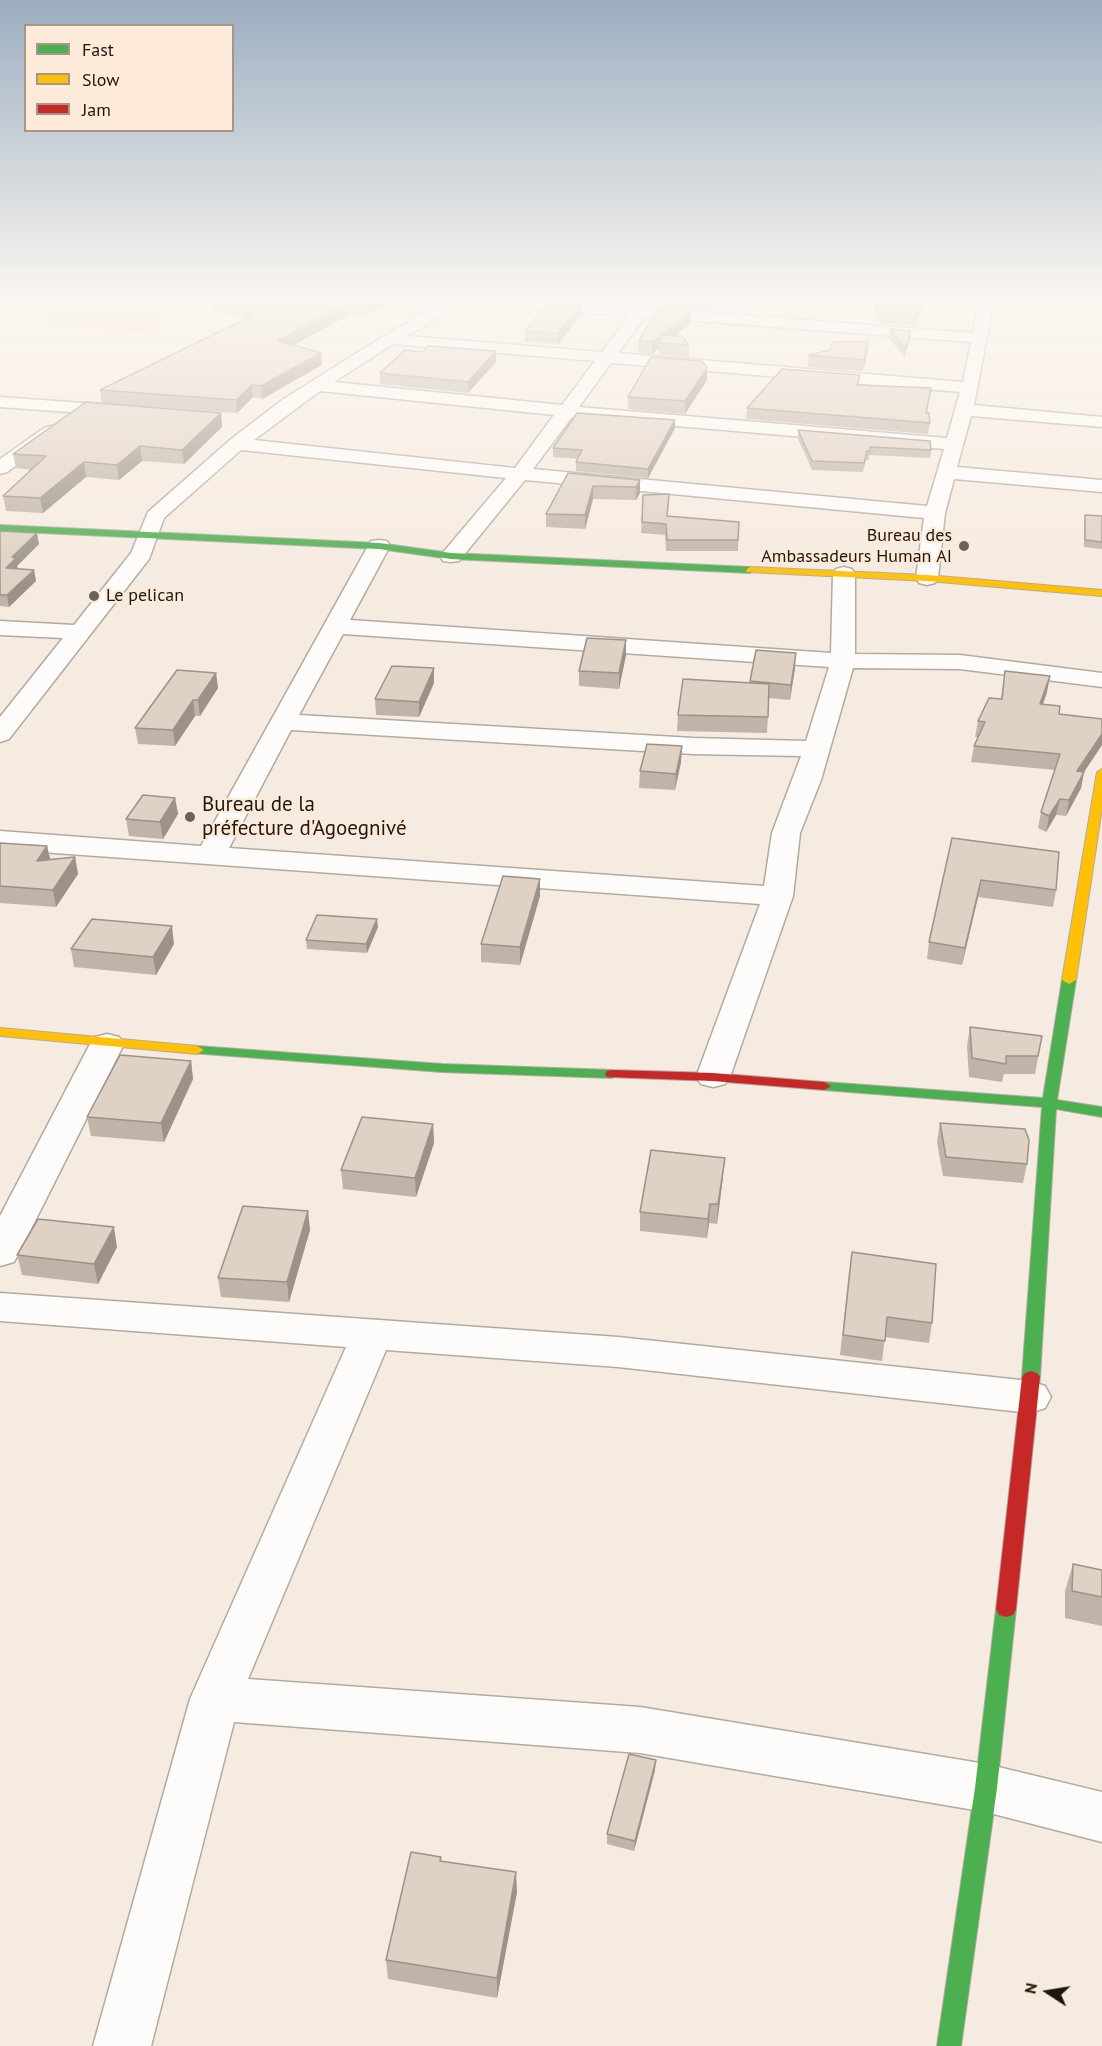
<!DOCTYPE html>
<html>
<head>
<meta charset="utf-8">
<style>
  body { margin:0 }
  #map { position:relative; width:1102px; height:2046px; overflow:hidden; background:#f6ebe0; font-family:"PT Sans",sans-serif }
  canvas { display:block }
  .legend { position:absolute; left:24px; top:24px; width:210px; height:108px; box-sizing:border-box; background:#feead8; border:2px solid #a49688; margin:0; padding:8px 10px; list-style:none; font-size:18px; color:#1e1710 }
  .legend li { display:flex; align-items:center; gap:12px; height:30px }
  .legend b { width:30px; border:2px solid #a49688 }
  .north { position:absolute; left:1018px; top:1962px; width:60px; height:60px; -webkit-text-stroke:4px #feead8; paint-order:stroke; rotate:282deg; font-size:16px; font-weight:700; line-height:24px; text-align:center; color:#1e1710 }
  .north::after { content:''; display:block; margin:auto; width:21px; height:27px; background:#1e1710; clip-path:polygon(50% 0,100% 100%,50% 72%,0 100%) }
</style>
</head>
<body>
<div id="map">
<canvas width="1102" height="2046"></canvas>
<ul class="legend">
<li><b style="height:8px;background:#4caf50"></b>Fast</li>
<li><b style="height:8px;background:#ffc107"></b>Slow</li>
<li><b style="height:8px;background:#c62828"></b>Jam</li>
</ul>
<div class="north">N</div>
</div>
<script>
const ctx = document.querySelector('canvas').getContext('2d');
ctx.lineJoin = 'round';
function fill(path, color) {
  ctx.fillStyle = color;
  ctx.fill(path, 'evenodd');
}
function toPath(rows) {
  const path = new Path2D();
  for (const r of rows) {
    path.moveTo(r[0], r[1]);
    for (let i = 2; i < r.length; i += 2) path.lineTo(r[i], r[i + 1]);
  }
  return path;
}
function trace(path, color, width, dash) {
  ctx.strokeStyle = color;
  ctx.lineWidth = width;
  ctx.lineCap = dash ? 'butt' : 'round';
  ctx.setLineDash(dash || []);
  ctx.stroke(path);
}
function drawText(font, color, halo, rows, align = 'center') {
  ctx.font = font + ' "PT Sans",sans-serif';
  ctx.lineWidth = 4.5;
  ctx.setLineDash([]);
  ctx.textBaseline = 'middle';
  ctx.strokeStyle = halo;
  ctx.fillStyle = color;
  for (const [text, x, y, turn = 0] of rows) {
    ctx.save();
    ctx.translate(x, y);
    ctx.rotate((+turn || 0) * Math.PI / 180);
    ctx.textAlign = isNaN(turn) ? turn : align;
    if (halo) ctx.strokeText(text, 0, 0);
    ctx.fillText(text, 0, 0);
    ctx.restore();
  }
}
fill(toPath([
  [0,299,171,299,156,332,52,325,46,302]
]), '#efd7c0');
const street = toPath([
  [449,299,526,299,636,307,642,299,657,299,651,308,973,333,979,299,994,299,974,405,1102,417,1102,427,971,416,957,467,1102,480,1102,492,954,479,945,513,938,578,935,583,927,585,919,583,916,578,924,518,525,480,459,561,451,562,443,561,440,556,506,478,241,450,164,518,149,559,9,739,0,742,0,717,63,638,0,635,0,621,74,625,131,553,148,512,230,440,282,400,384,336,449,299],
  [465,302,470,304,629,316,602,352,407,336,465,302],
  [645,317,971,342,963,382,618,353,645,317],
  [393,344,595,361,562,405,334,382,393,344],
  [611,363,960,392,947,438,579,407,611,363],
  [320,391,554,415,515,468,254,440,320,391],
  [572,417,944,449,927,506,533,469,572,417],
  [1073,299,1102,299,1102,305,1081,304,1073,299],
  [0,397,124,406,133,411,124,416,0,407,0,397],
  [51,426,58,428,60,432,58,436,7,472,0,474,0,459,44,428,51,426],
  [379,540,387,541,390,546,350,620,831,653,833,574,836,569,844,567,852,569,855,574,855,654,960,655,1102,673,1102,687,960,669,853,668,821,780,800,833,793,896,730,1077,725,1084,713,1087,701,1084,696,1077,760,904,0,849,0,831,201,846,368,546,371,541,379,540],
  [343,634,829,667,806,741,693,738,299,715,343,634],
  [291,730,693,754,801,756,772,833,764,886,229,848,291,730],
  [107,1034,119,1037,124,1044,19,1253,14,1262,0,1266,0,1216,90,1044,95,1037,107,1034],
  [0,1293,618,1337,1030,1381,1045,1386,1051,1397,1045,1408,1030,1413,618,1367,386,1350,248,1679,640,1707,986,1764,1102,1792,1102,1842,986,1812,640,1753,234,1722,151,2046,93,2046,190,1699,346,1347,0,1321,0,1293]
]);
const fast = toPath([
  [0,525,379,543,451,553,750,567,754,570,750,573,451,559,379,549,0,531,0,525],
  [1069,976,1076,980,1057,1100,1102,1107,1102,1117,1056,1109,1040,1377,1037,1381,1031,1383,1025,1381,1022,1377,1042,1107,824,1090,817,1086,824,1082,1043,1098,1062,980,1069,976],
  [197,1046,442,1064,612,1070,619,1074,612,1078,442,1072,192,1053,190,1050,192,1047,197,1046],
  [1006,1601,1013,1603,1016,1609,997,1788,961,2046,937,2046,975,1788,996,1609,999,1603,1006,1601]
]);
const slow = toPath([
  [750,567,927,575,1102,590,1102,596,927,581,747,572,746,570,750,567],
  [1102,769,1102,808,1076,980,1069,984,1062,980,1097,772,1102,769],
  [0,1028,197,1046,204,1050,197,1054,0,1036,0,1028]
]);
const jam = toPath([
  [612,1070,713,1073,824,1082,831,1086,824,1090,713,1081,607,1077,605,1074,607,1071,612,1070],
  [1031,1371,1037,1373,1040,1377,1016,1609,1013,1615,1006,1617,999,1615,996,1609,1022,1377,1025,1373,1031,1371]
]);
trace(street, '#b2aaa1', 3);
trace(fast, '#b2aaa1', 2);
trace(slow, '#b2aaa1', 2);
trace(jam, '#b2aaa1', 2);
fill(street, '#fefcfa');
fill(fast, '#4caf50');
fill(slow, '#ffc107');
fill(jam, '#c62828');
fill(toPath([
  [397,299,365,316,349,315,293,345,321,353,322,365,262,399,253,397,237,413,102,403,100,390,246,318,246,316,212,312,211,301],
  [559,299,593,299,591,301],
  [666,299,721,299,707,310,665,307],
  [924,301,915,326,879,323,874,317,875,306],
  [581,304,581,315,558,344,525,342,525,331],
  [691,312,691,323,675,336,689,345,689,357,658,354,659,348,652,354,638,352,639,341],
  [890,329,910,340,904,357,889,338],
  [868,342,867,353,863,371,808,367,809,355],
  [496,351,496,362,468,393,380,384,380,373],
  [707,368,707,380,685,414,628,409,628,397],
  [859,385,931,388,927,413,930,423,928,434,746,419,747,408],
  [221,413,222,427,184,464,142,461,119,480,86,477,43,513,6,511,3,496,31,470,16,468,13,454],
  [675,420,675,428,648,478,576,471,576,462,578,459,553,457,553,448],
  [798,430,931,450,930,458,869,455,869,460,866,460,863,472,812,470,798,439],
  [568,473,640,480,640,493,636,500,593,499,585,529,546,527,546,514],
  [643,495,669,505,667,516,739,522,738,551,666,551,665,535,641,533],
  [1085,515,1102,516,1102,549,1084,547,1084,522],
  [0,531,39,544,17,566,18,568,34,570,36,581,9,607,0,606],
  [756,650,795,668,790,700,769,698,767,733,677,731,678,715,750,683],
  [626,655,619,689,579,686,579,671],
  [434,668,434,683,419,717,376,715,375,699],
  [1005,671,1047,692,1043,704,1059,714,1102,719,1102,745,1084,772,1081,788,1066,816,1056,815,1046,832,1038,828,1041,812,1055,770,971,762,974,746,978,737,975,737,978,721,1001,699],
  [216,673,218,688,200,716,195,716,175,746,138,744,135,728],
  [682,746,681,762,675,790,639,788,640,771],
  [175,798,178,814,163,839,129,836,126,819],
  [952,838,1056,890,1053,907,978,897,962,965,927,959,929,942],
  [0,843,47,846,50,859,75,857,78,874,56,907,0,903],
  [540,879,540,896,520,965,481,962,481,944],
  [378,927,367,953,307,949,306,940],
  [174,944,156,975,74,967,71,949],
  [970,1027,1042,1036,1035,1074,1004,1074,1002,1082,969,1077,967,1046],
  [191,1061,193,1079,164,1142,91,1136,87,1117],
  [940,1123,1027,1164,1023,1183,943,1176,937,1142],
  [433,1124,434,1143,416,1197,343,1189,341,1170],
  [723,1177,717,1224,709,1223,707,1238,640,1231,640,1212],
  [308,1211,310,1230,289,1302,221,1297,218,1278],
  [117,1247,98,1284,22,1275,17,1255],
  [849,1272,932,1323,929,1343,885,1337,882,1361,840,1355],
  [1073,1564,1102,1570,1102,1626,1065,1618,1065,1591],
  [655,1770,634,1851,607,1844,607,1834],
  [517,1892,497,1998,388,1979,386,1960]
]), '#c0b4a8');
fill(toPath([
  [376,299,397,299,365,316,364,305],
  [711,299,721,299,707,310,707,301],
  [922,299,924,299,924,301,915,326,916,315],
  [348,303,349,315,279,353,278,341],
  [581,304,581,315,558,344,558,333],
  [691,312,691,323,665,343,659,343,659,348,652,354,652,342],
  [911,331,910,340,904,357,905,348],
  [868,342,867,353,863,371,864,360],
  [496,351,496,362,468,393,468,382],
  [321,353,322,365,262,399,261,386],
  [707,368,707,380,685,414,685,401],
  [252,385,253,397,237,413,236,400],
  [221,413,222,427,184,464,182,450],
  [675,420,675,428,648,478,648,469],
  [140,446,142,461,119,480,117,465],
  [84,462,86,477,43,513,40,498],
  [640,480,640,493,636,500,636,487],
  [593,486,593,499,585,529,585,515],
  [37,533,39,544,17,566,18,569,6,568,12,557],
  [34,570,36,581,9,607,7,595],
  [626,640,626,655,619,689,619,673],
  [796,653,795,668,790,700,791,685],
  [434,668,434,683,419,717,419,702],
  [216,673,218,688,200,716,198,700],
  [1050,676,1047,692,1037,720,1040,704],
  [193,700,195,716,175,746,173,730],
  [1102,734,1102,745,1084,772,1081,788,1066,816,1069,800,1077,771],
  [682,746,681,762,675,790,676,774],
  [175,798,178,814,163,839,160,822],
  [1060,799,1056,815,1046,832,1049,816],
  [47,846,51,863,37,861],
  [75,857,78,874,56,907,53,890],
  [540,879,540,896,520,965,520,947],
  [981,880,978,897,962,965,965,948],
  [377,919,378,927,367,953,366,944],
  [172,926,174,944,156,975,153,957],
  [191,1061,193,1079,164,1142,161,1123],
  [433,1124,434,1143,416,1197,415,1178],
  [725,1158,723,1177,717,1224,718,1204],
  [710,1204,709,1223,707,1238,708,1219],
  [308,1211,310,1230,289,1302,287,1282],
  [114,1227,117,1247,98,1284,94,1264],
  [656,1760,655,1770,634,1851,635,1841],
  [516,1872,517,1892,497,1998,497,1978]
]), '#9c9288');
const building = toPath([
  [215,299,376,299,364,305,348,303,278,341,321,353,261,386,252,385,236,400,100,390,253,315,245,314,260,307,211,301,215,299],
  [671,299,711,299,707,301,671,299],
  [879,299,922,299,916,315,880,312,875,306,879,299],
  [549,301,581,304,558,333,525,331,549,301],
  [658,309,691,312,652,342,639,341,658,309],
  [890,329,911,331,905,348,890,329],
  [663,335,682,336,689,345,659,343,663,335],
  [833,342,868,342,864,360,809,355,830,350,833,342],
  [428,346,496,351,468,382,380,373,405,350,423,352,428,346],
  [651,357,702,361,707,368,685,401,628,397,651,357],
  [782,369,860,375,857,385,931,388,926,413,929,413,930,423,747,408,782,369],
  [86,402,221,413,182,450,140,446,117,465,84,462,40,498,3,496,46,456,13,454,86,402],
  [577,413,675,420,648,469,576,462,582,450,553,448,577,413],
  [798,430,930,441,931,450,870,447,870,451,867,451,864,463,812,461,798,430],
  [568,473,640,480,636,487,593,486,585,515,546,514,568,473],
  [669,494,667,516,739,522,738,540,667,540,666,524,642,522,643,495,669,494],
  [1085,515,1102,516,1102,542,1085,540,1085,515],
  [0,531,37,533,12,557,16,558,6,568,34,570,7,595,0,595,0,531],
  [587,638,626,640,619,673,579,671,587,638],
  [756,650,796,653,791,685,750,681,756,650],
  [392,666,434,668,419,702,375,699,392,666],
  [177,670,216,673,198,700,193,700,173,730,135,728,177,670],
  [1005,671,1050,676,1040,704,1060,706,1059,714,1102,719,1102,734,1077,771,1084,772,1069,800,1060,799,1049,816,1041,812,1060,754,974,746,985,722,978,721,989,698,1002,699,1005,671],
  [683,679,769,684,768,717,678,715,683,679],
  [647,744,682,746,676,774,640,771,647,744],
  [143,795,175,798,160,822,126,819,143,795],
  [952,838,1059,852,1056,890,981,880,965,948,929,942,952,838],
  [0,843,47,846,37,861,75,857,53,890,0,886,0,843],
  [503,876,540,879,520,947,481,944,503,876],
  [317,915,377,919,366,944,306,940,317,915],
  [92,919,172,926,153,957,71,949,92,919],
  [970,1027,1042,1036,1038,1056,1006,1056,1006,1064,972,1058,970,1027],
  [120,1055,191,1061,161,1123,87,1117,120,1055],
  [362,1117,433,1124,415,1178,341,1170,362,1117],
  [940,1123,1025,1129,1029,1140,1027,1164,946,1157,940,1123],
  [651,1150,725,1158,718,1204,710,1204,708,1219,640,1212,651,1150],
  [243,1206,308,1211,287,1282,218,1278,243,1206],
  [38,1219,114,1227,94,1264,17,1255,38,1219],
  [852,1252,936,1264,932,1323,887,1317,885,1341,843,1335,852,1252],
  [1073,1564,1102,1570,1102,1597,1072,1591,1073,1564],
  [629,1754,656,1760,635,1841,607,1834,629,1754],
  [411,1852,441,1857,440,1861,516,1872,497,1978,386,1960,411,1852]
]);
fill(building, '#dfd1c3');
trace(building, '#9c9288', 1.5);
const sky = ctx.createLinearGradient(0, 0, 0, 585);
sky.addColorStop(0, '#9caec0');
sky.addColorStop(0.51, '#fbf6f1');
sky.addColorStop(1, '#fbf6f100');
ctx.fillStyle = sky;
ctx.fillRect(0, 0, 1102, 585);
for (const [x, y, r, color] of [
  [964,546,6,"#6a6159"],
  [94,596,6,"#6a6159"],
  [190,817,6,"#6a6159"]
]) {
  const dot = new Path2D();
  dot.arc(x, y, r, 0, 2 * Math.PI);
  ctx.fillStyle = color;
  ctx.fill(dot);
  trace(dot, '#feead8', 2);
}
drawText('18px', '#1e1710', '#feead8', [
  ["Bureau des",952,536],
  ["Ambassadeurs Human AI",952,557],
  ["Le pelican",106,596,"left"]
], 'right');
drawText('21px', '#1e1710', '#feead8', [
  ["Bureau de la",202,805],
  ["préfecture d'Agoegnivé",202,829]
], 'left');
</script>
</body>
</html>
